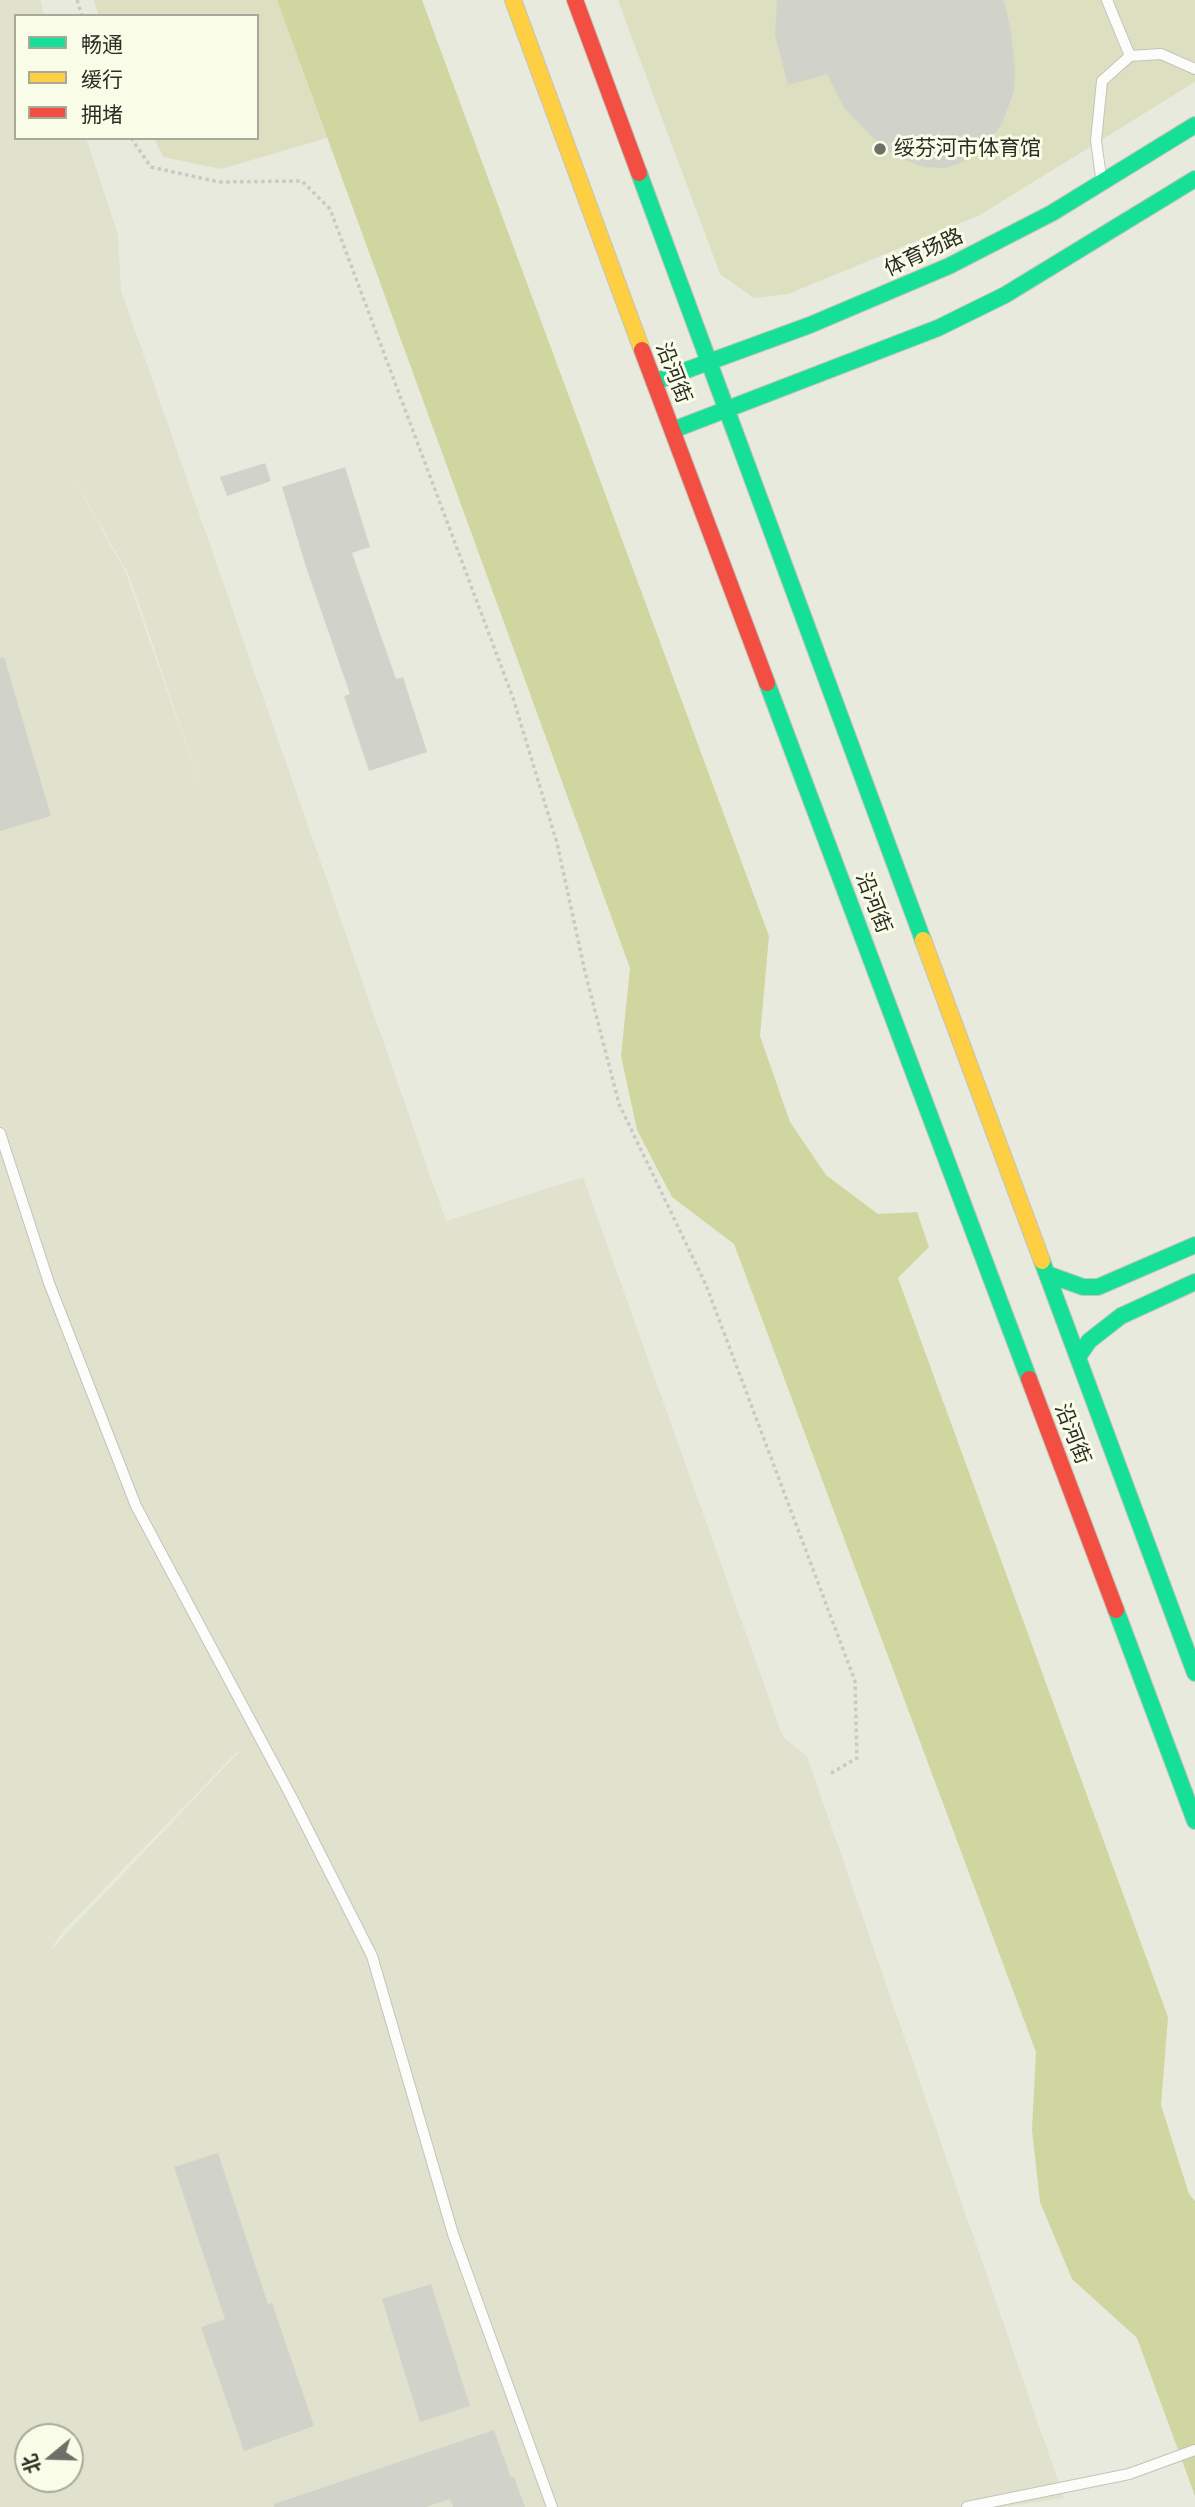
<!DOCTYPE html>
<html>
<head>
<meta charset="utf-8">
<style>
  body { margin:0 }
  #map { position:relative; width:1195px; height:2507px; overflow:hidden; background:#e8eade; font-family:"Noto Serif","Noto Sans SC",serif }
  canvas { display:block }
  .legend { position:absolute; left:14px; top:14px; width:245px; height:126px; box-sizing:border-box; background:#f9fce7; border:2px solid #a7a999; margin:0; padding:9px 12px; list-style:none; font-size:21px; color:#2c2d25 }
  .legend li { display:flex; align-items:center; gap:14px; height:35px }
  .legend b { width:35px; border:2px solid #a7a999 }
  .north { position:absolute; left:14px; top:2423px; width:70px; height:70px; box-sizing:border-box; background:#f9fce7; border:2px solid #a7a999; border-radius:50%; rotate:251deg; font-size:19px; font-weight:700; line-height:28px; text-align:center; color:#2c2d25 }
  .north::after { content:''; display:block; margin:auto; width:24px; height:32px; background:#6e6f66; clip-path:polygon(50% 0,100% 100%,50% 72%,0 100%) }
</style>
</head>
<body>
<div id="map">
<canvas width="1195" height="2507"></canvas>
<ul class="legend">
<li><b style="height:9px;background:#16e098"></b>畅通</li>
<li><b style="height:9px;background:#ffcf43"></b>缓行</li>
<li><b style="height:9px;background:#f24e42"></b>拥堵</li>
</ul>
<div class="north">北</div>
</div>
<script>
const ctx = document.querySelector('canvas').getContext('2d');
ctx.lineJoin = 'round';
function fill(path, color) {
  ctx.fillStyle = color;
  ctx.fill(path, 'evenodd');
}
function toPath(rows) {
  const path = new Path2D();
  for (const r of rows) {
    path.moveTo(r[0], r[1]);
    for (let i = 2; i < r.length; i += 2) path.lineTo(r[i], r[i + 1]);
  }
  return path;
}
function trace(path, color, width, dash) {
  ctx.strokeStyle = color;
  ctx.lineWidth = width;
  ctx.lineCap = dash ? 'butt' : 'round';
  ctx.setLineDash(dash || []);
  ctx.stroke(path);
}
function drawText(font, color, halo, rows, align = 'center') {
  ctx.font = font + ' "Noto Serif","Noto Sans SC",serif';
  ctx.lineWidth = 6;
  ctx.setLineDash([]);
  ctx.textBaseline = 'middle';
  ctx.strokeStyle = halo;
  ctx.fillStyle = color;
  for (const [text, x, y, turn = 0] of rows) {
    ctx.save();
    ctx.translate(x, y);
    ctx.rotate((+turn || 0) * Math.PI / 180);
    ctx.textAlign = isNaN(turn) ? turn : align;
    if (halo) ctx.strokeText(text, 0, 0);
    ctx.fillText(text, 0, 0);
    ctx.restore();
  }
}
fill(toPath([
  [0,0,40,0,45,16,16,16,16,138,86,138,118,235,121,290,446,1221,583,1177,783,1737,807,1756,1064,2498,1004,2507,0,2507],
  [65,463,129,575,210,815,126,573],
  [238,1751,239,1752,48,1953,63,1931],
  [28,2437,70,2437,70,2479,28,2479]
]), '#e0e2ce');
fill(toPath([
  [94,0,277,0,327,138,221,169,163,157,154,138,257,138,257,16,99,16],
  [618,0,1195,0,1195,82,980,215,788,294,754,298,720,274]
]), '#dce0c1');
fill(toPath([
  [277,0,422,0,769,936,760,1036,790,1122,826,1175,878,1214,917,1212,929,1247,898,1278,1168,2017,1161,2105,1189,2194,1195,2201,1195,2496,1137,2338,1072,2279,1040,2202,1032,2130,1036,2052,734,1244,672,1197,637,1130,621,1056,630,968]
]), '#d0d69f');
fill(toPath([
  [777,0,1004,0,1011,31,1015,73,1014,91,1002,124,987,142,973,155,963,162,946,168,924,167,899,158,880,145,845,109,827,74,788,85,775,35],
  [265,463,271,481,227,496,220,477],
  [345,467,370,547,352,553,396,679,403,677,427,752,369,771,344,696,350,694,306,567,282,487],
  [4,657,51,816,0,831,0,658],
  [218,2153,268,2304,272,2303,314,2426,244,2451,201,2327,225,2319,174,2167],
  [431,2284,470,2406,420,2422,382,2299],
  [494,2430,511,2478,514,2477,525,2507,453,2507,450,2499,426,2507,274,2507,274,2504]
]), '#d1d3ca');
const lane = toPath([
  [1107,0,1130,56],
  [1101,177,1096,141,1102,81,1130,56,1161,54,1195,69],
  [0,1133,49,1283,136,1506,291,1796,372,1956,453,2234,552,2507],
  [967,2507,1129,2474,1195,2450]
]);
const fast = toPath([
  [639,173,923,940],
  [654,382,810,325,949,266,1052,213,1195,125],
  [673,430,938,328,1005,295,1195,179],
  [767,683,1029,1379],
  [1042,1261,1195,1673],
  [1047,1274,1083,1287,1098,1287,1195,1245],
  [1078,1357,1089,1341,1121,1316,1195,1282],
  [1116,1610,1195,1821]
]);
const slow = toPath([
  [513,0,642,350],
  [923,940,1042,1261]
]);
const jam = toPath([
  [575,0,639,173],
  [642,350,767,683],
  [1029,1379,1116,1610]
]);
trace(lane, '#c2c4ba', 12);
trace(fast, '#c2c4ba', 18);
trace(slow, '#c2c4ba', 18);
trace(jam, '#c2c4ba', 18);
trace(toPath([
  [77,0,82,16],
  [131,138,151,167,219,182,302,181,330,209,513,698,557,843,585,972,619,1104,706,1285,855,1681,857,1758,828,1775]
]), '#c9cac5', 3.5, [3.5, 3.5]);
trace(lane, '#fcfcfa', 10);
trace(fast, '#16e098', 16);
trace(slow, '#ffcf43', 16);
trace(jam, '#f24e42', 16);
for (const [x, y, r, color] of [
  [880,149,7,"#6e6f66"]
]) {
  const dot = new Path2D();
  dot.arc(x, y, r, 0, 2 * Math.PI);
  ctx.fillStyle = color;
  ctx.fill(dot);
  trace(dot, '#f9fce7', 2.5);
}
drawText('21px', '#2c2d25', '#f9fce7', [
  ["绥芬河市体育馆",894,149]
], 'left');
drawText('21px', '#2c2d25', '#f9fce7', [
  ["体育场路",924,253,-25],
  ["沿河街",673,373,69],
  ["沿河街",873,903,69],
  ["沿河街",1072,1434,69]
]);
</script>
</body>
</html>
